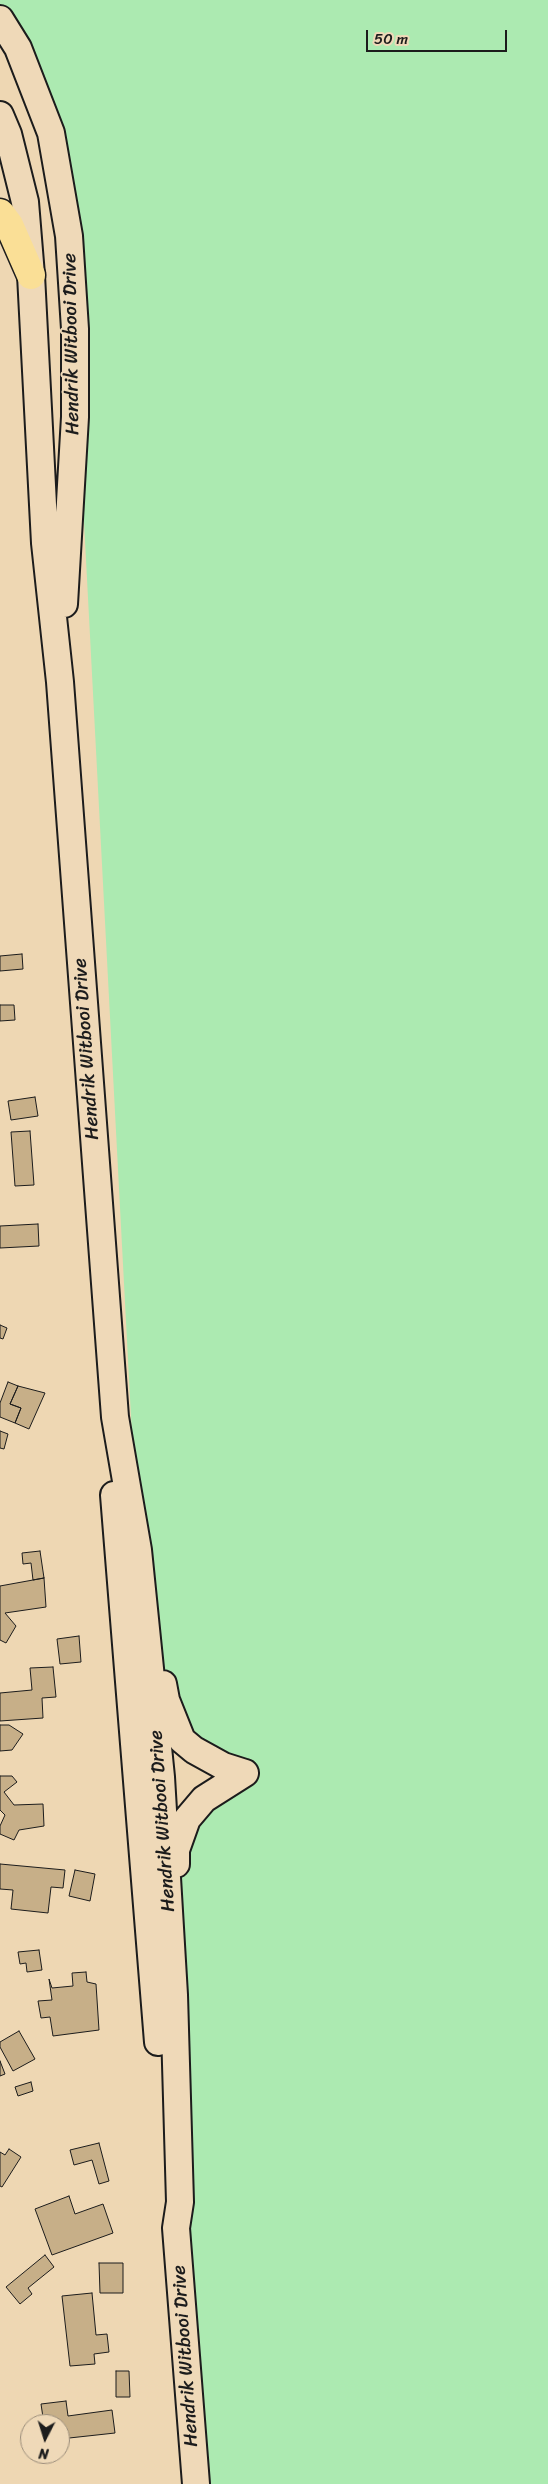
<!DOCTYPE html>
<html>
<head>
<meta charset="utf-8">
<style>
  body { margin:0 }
  #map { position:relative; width:548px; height:2484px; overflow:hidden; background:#eed7b3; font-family:Sriracha,sans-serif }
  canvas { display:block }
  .north { position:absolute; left:20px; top:2414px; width:50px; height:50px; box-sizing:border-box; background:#efd9b8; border:1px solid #9b8d7a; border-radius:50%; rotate:185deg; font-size:14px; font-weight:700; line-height:20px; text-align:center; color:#1c1c1c }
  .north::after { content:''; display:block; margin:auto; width:18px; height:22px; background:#1c1c1c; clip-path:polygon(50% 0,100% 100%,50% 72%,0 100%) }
  .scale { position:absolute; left:366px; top:30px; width:141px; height:22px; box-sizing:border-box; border:2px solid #1c1c1c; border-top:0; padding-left:6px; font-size:15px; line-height:18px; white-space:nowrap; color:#1c1c1c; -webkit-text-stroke:4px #efd9b8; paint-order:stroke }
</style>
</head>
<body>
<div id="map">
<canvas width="548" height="2484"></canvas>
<div class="north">N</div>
<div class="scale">50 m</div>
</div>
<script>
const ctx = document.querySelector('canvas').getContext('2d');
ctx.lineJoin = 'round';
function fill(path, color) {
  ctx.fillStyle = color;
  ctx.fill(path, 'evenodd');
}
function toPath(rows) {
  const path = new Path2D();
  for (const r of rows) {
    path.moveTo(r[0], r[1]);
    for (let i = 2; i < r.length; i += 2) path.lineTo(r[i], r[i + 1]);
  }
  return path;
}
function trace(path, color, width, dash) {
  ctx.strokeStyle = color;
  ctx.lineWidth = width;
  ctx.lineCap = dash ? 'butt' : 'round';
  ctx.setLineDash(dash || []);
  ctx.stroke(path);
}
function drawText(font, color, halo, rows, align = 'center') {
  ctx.font = font + ' Sriracha,sans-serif';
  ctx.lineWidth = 4;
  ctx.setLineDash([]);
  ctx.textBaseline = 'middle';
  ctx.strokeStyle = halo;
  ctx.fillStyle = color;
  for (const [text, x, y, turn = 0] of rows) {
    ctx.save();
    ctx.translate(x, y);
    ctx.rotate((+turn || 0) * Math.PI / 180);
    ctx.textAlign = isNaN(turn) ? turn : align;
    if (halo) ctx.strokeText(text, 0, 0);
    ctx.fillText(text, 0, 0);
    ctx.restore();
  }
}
fill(toPath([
  [0,0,548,0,548,2484,196,2484,176,2228,179,1837,245,1774,202,1755,166,1700,138,1550,69,236,60,178,0,19]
]), '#aceab1');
const building = toPath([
  [22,954,23,969,0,971,0,956,22,954],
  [0,1005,14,1005,15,1020,0,1021,0,1005],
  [35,1097,38,1116,11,1120,8,1101,35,1097],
  [30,1131,34,1185,15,1186,11,1132,30,1131],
  [38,1224,39,1246,0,1248,0,1226,38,1224],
  [0,1325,7,1328,3,1339,0,1338,0,1325],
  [8,1382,18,1386,10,1404,21,1408,15,1423,0,1417,0,1403,8,1382],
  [18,1386,45,1393,29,1429,15,1423,21,1408,10,1404,18,1386],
  [0,1431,8,1434,4,1449,0,1448,0,1431],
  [40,1551,44,1578,33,1580,31,1563,23,1564,22,1553,40,1551],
  [44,1578,46,1607,5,1613,16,1626,6,1643,0,1640,0,1586,44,1578],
  [79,1636,81,1662,60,1664,57,1639,79,1636],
  [53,1667,56,1697,42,1698,43,1718,0,1721,0,1693,32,1690,30,1668,53,1667],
  [0,1725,9,1725,23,1734,12,1750,0,1751,0,1725],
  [0,1776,12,1776,17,1782,4,1792,14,1805,43,1804,44,1826,19,1830,14,1840,0,1834,0,1826,5,1815,0,1810,0,1776],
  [0,1864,65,1870,63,1888,51,1887,48,1913,11,1909,13,1890,0,1889,0,1864],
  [75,1870,95,1874,90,1901,69,1896,75,1870],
  [39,1950,42,1970,27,1972,26,1963,20,1964,18,1952,39,1950],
  [86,1972,87,1982,96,1984,99,2030,53,2036,50,2017,41,2018,38,2001,52,2000,49,1979,52,1988,73,1986,72,1973,86,1972],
  [19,2031,35,2059,13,2071,0,2047,0,2042,19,2031],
  [0,2061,5,2074,0,2076,0,2061],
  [31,2082,33,2091,18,2096,15,2087,31,2082],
  [99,2143,109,2181,99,2184,92,2160,74,2165,70,2150,99,2143],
  [9,2149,21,2157,2,2187,0,2186,0,2152,5,2155,9,2149],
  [69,2196,75,2214,103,2204,113,2233,52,2255,35,2209,69,2196],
  [45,2255,54,2267,28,2288,32,2294,20,2304,6,2287,45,2255],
  [99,2263,123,2263,123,2293,100,2293,99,2263],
  [92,2293,96,2335,107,2334,109,2352,94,2354,95,2364,70,2366,62,2296,92,2293],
  [116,2371,129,2371,130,2397,116,2397,116,2371],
  [66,2401,68,2416,112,2410,115,2433,60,2439,60,2424,44,2424,41,2404,66,2401]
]);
fill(building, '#c7af88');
trace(building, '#1c1c1c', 1);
const secondary = toPath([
  [0,19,18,48,51,133,69,236,75,329,75,417,64,604],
  [0,115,8,134,25,202,31,275,45,543,60,682,115,1417,138,1550,161,1777,174,1995,180,2202,176,2228,196,2484],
  [114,1495,158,2042],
  [163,1684,166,1700,182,1740,194,1750,223,1766,245,1773],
  [176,1864,176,1850,187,1819,204,1799,245,1773]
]);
const primary = toPath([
  [0,213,9,225,31,275]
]);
trace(secondary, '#1c1c1c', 30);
trace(primary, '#1c1c1c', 31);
trace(secondary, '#efd9b8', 26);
trace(primary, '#fadf96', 28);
drawText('19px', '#1c1c1c', '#efd9b8', [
  ["Hendrik Witbooi Drive",72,344,-91],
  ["Hendrik Witbooi Drive",87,1049,-94],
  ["Hendrik Witbooi Drive",163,1821,-94],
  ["Hendrik Witbooi Drive",186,2356,-94]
]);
</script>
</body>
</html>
